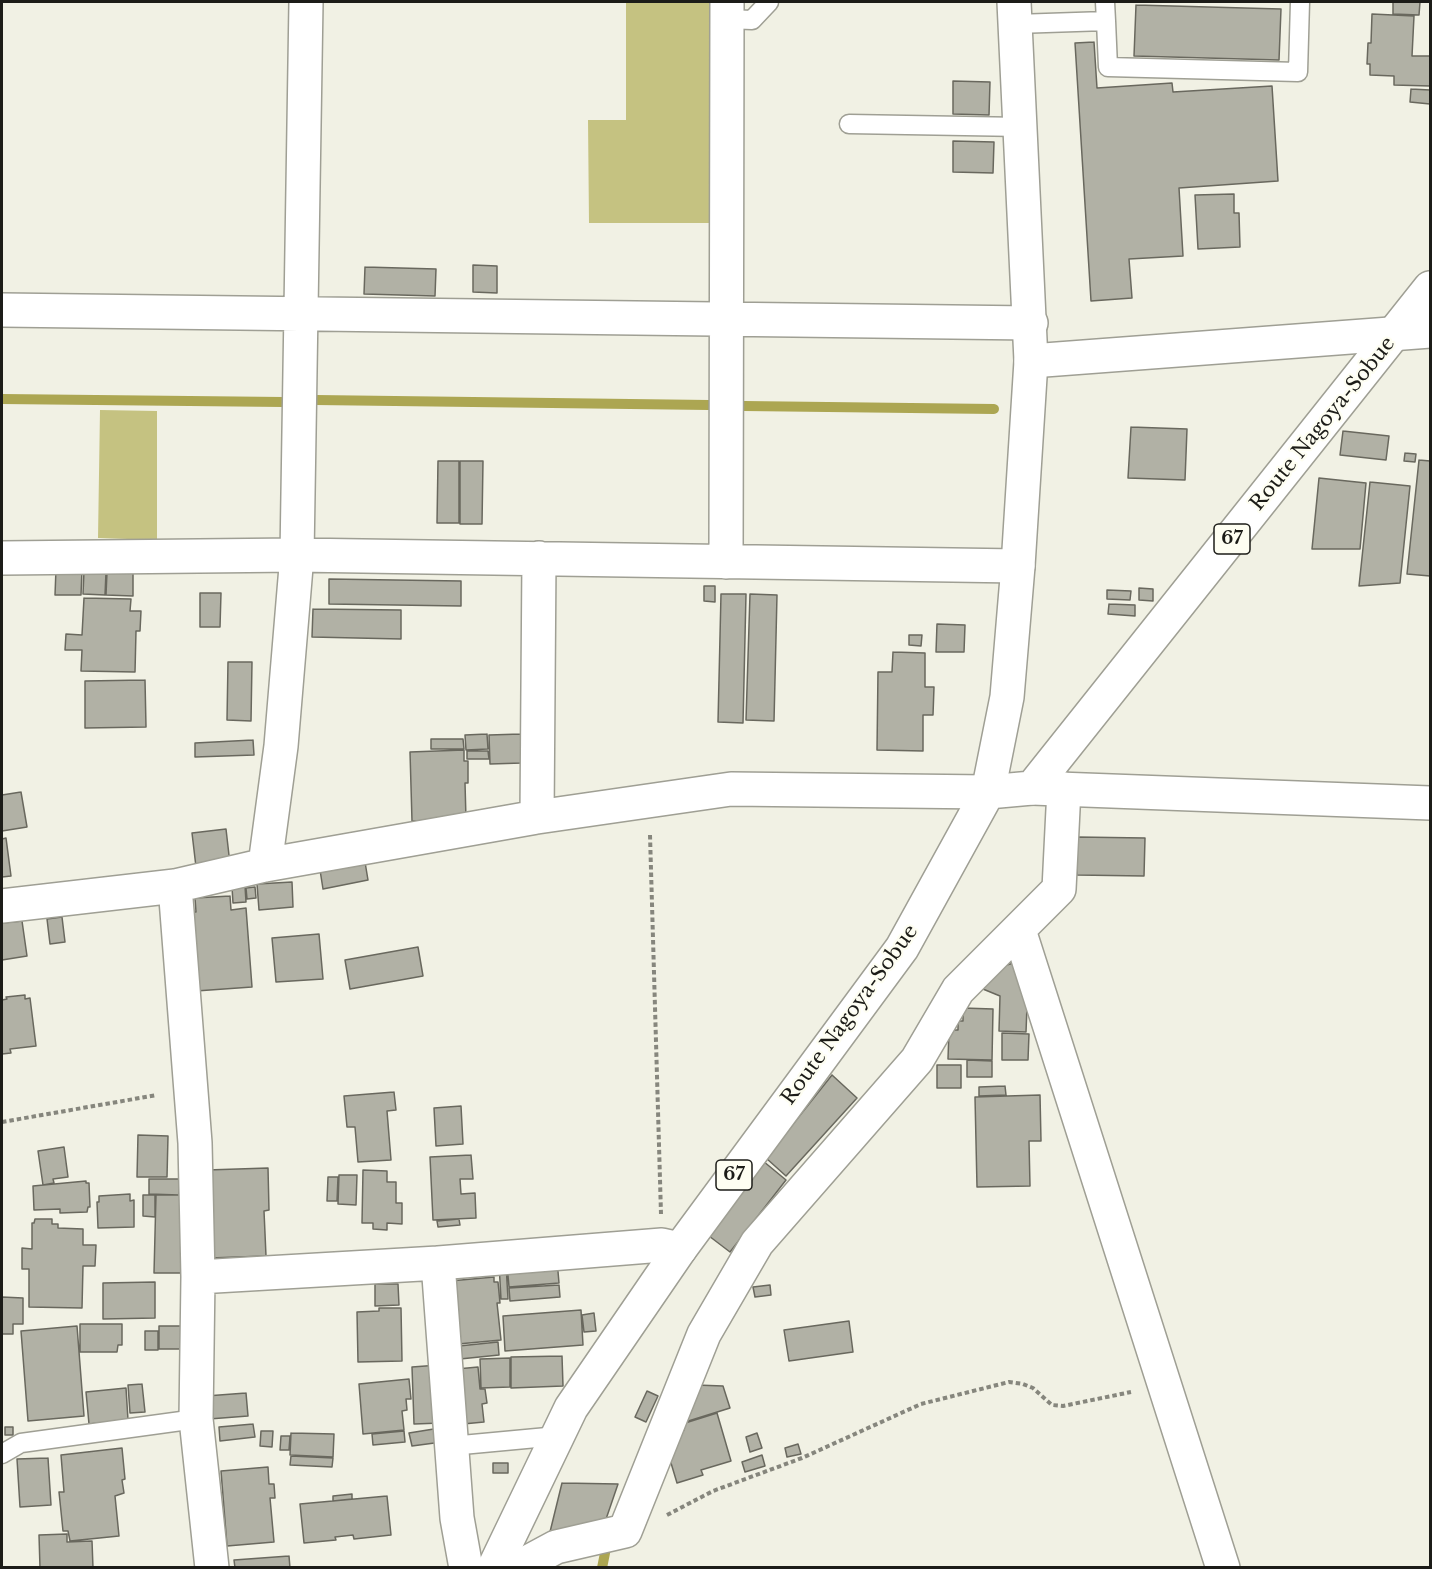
<!DOCTYPE html>
<html>
<head>
<meta charset="utf-8">
<style>
  body { margin:0 }
  #map { position:relative; width:1432px; height:1569px; overflow:hidden; background:#f1f1e4; font-family:"Libre Baskerville",serif }
  canvas { display:block }
  .frame { position:absolute; inset:0; border:3px solid #1c1c18; pointer-events:none }
</style>
</head>
<body>
<div id="map">
<canvas width="1432" height="1569"></canvas>
<div class="frame"></div>
</div>
<script>
const ctx = document.querySelector('canvas').getContext('2d');
ctx.lineJoin = 'round';
function fill(path, color) {
  ctx.fillStyle = color;
  ctx.fill(path, 'evenodd');
}
function toPath(rows) {
  const path = new Path2D();
  for (const r of rows) {
    path.moveTo(r[0], r[1]);
    for (let i = 2; i < r.length; i += 2) path.lineTo(r[i], r[i + 1]);
  }
  return path;
}
function trace(path, color, width, dash) {
  ctx.strokeStyle = color;
  ctx.lineWidth = width;
  ctx.lineCap = dash ? 'butt' : 'round';
  ctx.setLineDash(dash || []);
  ctx.stroke(path);
}
function drawText(font, color, halo, rows, align = 'center') {
  ctx.font = font + ' "Libre Baskerville",serif';
  ctx.lineWidth = 4.5;
  ctx.setLineDash([]);
  ctx.textBaseline = 'middle';
  ctx.strokeStyle = halo;
  ctx.fillStyle = color;
  for (const [text, x, y, turn = 0] of rows) {
    ctx.save();
    ctx.translate(x, y);
    ctx.rotate((+turn || 0) * Math.PI / 180);
    ctx.textAlign = isNaN(turn) ? turn : align;
    if (halo) ctx.strokeText(text, 0, 0);
    ctx.fillText(text, 0, 0);
    ctx.restore();
  }
}
fill(toPath([
  [626,2,713,2,713,223,589,223,588,120,626,120],
  [100,410,157,411,157,540,98,538]
]), '#c5c281');
trace(toPath([
  [2,399,283,402],
  [316,400,709,405],
  [744,406,994,409],
  [602,1568,606,1548]
]), '#aca652', 10);
const building = toPath([
  [1393,2,1420,2,1419,15,1393,14,1393,2],
  [1136,5,1281,9,1279,60,1134,56,1136,5],
  [1372,14,1414,16,1412,56,1430,56,1430,86,1394,85,1394,76,1370,75,1370,64,1367,64,1368,43,1371,43,1372,14],
  [1094,42,1097,88,1172,83,1173,92,1272,86,1278,181,1179,188,1183,256,1129,259,1132,298,1091,301,1075,43,1094,42],
  [953,81,990,82,989,115,953,114,953,81],
  [1411,89,1430,90,1430,104,1410,102,1411,89],
  [953,141,994,142,993,173,953,172,953,141],
  [1234,194,1234,213,1239,213,1240,247,1198,249,1195,195,1234,194],
  [473,265,497,266,497,293,473,292,473,265],
  [365,267,436,269,435,296,364,294,365,267],
  [1131,427,1187,429,1185,480,1128,478,1131,427],
  [1343,431,1389,436,1386,460,1340,455,1343,431],
  [1405,453,1416,454,1415,462,1404,461,1405,453],
  [1419,460,1430,461,1430,576,1407,574,1419,460],
  [438,461,459,461,459,523,437,523,438,461],
  [460,461,483,461,482,524,460,524,460,461],
  [1319,478,1366,483,1360,549,1312,549,1319,478],
  [1370,482,1410,486,1400,583,1359,586,1370,482],
  [56,569,82,570,81,595,55,595,56,569],
  [84,571,106,572,105,595,83,594,84,571],
  [107,572,133,572,133,596,106,595,107,572],
  [329,579,461,581,461,606,329,604,329,579],
  [704,586,715,586,715,602,704,601,704,586],
  [1139,588,1153,589,1153,601,1139,600,1139,588],
  [1107,590,1131,591,1130,600,1107,599,1107,590],
  [200,593,221,593,220,627,200,627,200,593],
  [721,594,746,594,743,723,718,722,721,594],
  [750,594,777,595,774,721,746,720,750,594],
  [84,598,131,599,130,611,141,611,140,631,136,631,135,672,81,671,82,650,65,650,66,634,82,635,84,598],
  [1109,604,1135,605,1135,616,1108,614,1109,604],
  [313,609,401,610,401,639,312,637,313,609],
  [937,624,965,625,964,652,936,652,937,624],
  [909,635,922,635,921,646,909,645,909,635],
  [893,652,925,653,925,687,934,687,933,715,923,715,923,751,877,750,878,672,892,672,893,652],
  [228,662,252,662,251,721,227,720,228,662],
  [145,680,146,727,85,728,85,681,145,680],
  [487,734,488,749,466,750,465,735,487,734],
  [521,734,522,763,490,764,489,735,521,734],
  [431,739,463,739,464,749,431,749,431,739],
  [253,740,254,755,195,757,195,743,253,740],
  [464,750,464,761,468,761,468,783,465,783,466,819,412,821,410,752,464,750],
  [467,751,488,751,489,759,467,759,467,751],
  [21,792,27,827,2,831,2,795,21,792],
  [226,829,230,864,196,867,192,833,226,829],
  [1077,837,1145,838,1144,876,1077,875,1077,837],
  [6,838,11,876,2,877,2,839,6,838],
  [365,862,368,880,323,889,320,870,365,862],
  [292,882,293,907,259,910,257,884,292,882],
  [245,886,246,902,233,903,232,887,245,886],
  [255,887,256,898,247,899,246,888,255,887],
  [230,896,231,910,246,908,252,987,196,991,190,912,196,912,195,898,230,896],
  [62,917,65,942,50,944,47,919,62,917],
  [22,921,27,956,2,960,2,923,22,921],
  [319,934,323,979,276,982,272,938,319,934],
  [418,947,423,976,350,989,345,960,418,947],
  [1021,961,1027,1006,1026,1032,999,1031,1000,996,978,987,996,968,1021,961],
  [25,995,25,999,30,998,36,1046,10,1049,11,1053,2,1054,2,1000,7,999,6,997,25,995],
  [963,1008,993,1009,992,1060,948,1059,949,1030,958,1030,958,1021,963,1021,963,1008],
  [1002,1033,1029,1034,1028,1060,1002,1060,1002,1033],
  [967,1060,992,1061,992,1077,967,1077,967,1060],
  [937,1065,961,1065,961,1088,937,1088,937,1065],
  [832,1075,857,1098,786,1176,766,1158,832,1075],
  [1005,1086,1006,1095,979,1096,979,1087,1005,1086],
  [394,1092,396,1110,387,1111,391,1160,358,1162,355,1127,347,1127,344,1096,394,1092],
  [1040,1095,1041,1141,1029,1141,1030,1186,977,1187,975,1097,1040,1095],
  [461,1106,463,1144,436,1146,434,1108,461,1106],
  [138,1135,168,1136,167,1177,137,1177,138,1135],
  [64,1147,68,1177,53,1179,54,1183,43,1185,38,1151,64,1147],
  [471,1155,473,1179,460,1179,461,1194,475,1193,476,1218,433,1220,430,1157,471,1155],
  [763,1161,786,1180,730,1252,709,1236,763,1161],
  [268,1168,269,1210,264,1211,266,1256,210,1258,207,1170,268,1168],
  [363,1170,387,1171,387,1182,396,1182,396,1203,402,1203,402,1224,387,1223,387,1230,373,1229,373,1223,362,1223,363,1170],
  [339,1175,357,1175,356,1205,338,1204,339,1175],
  [328,1177,338,1177,337,1201,327,1201,328,1177],
  [149,1179,179,1179,179,1195,149,1194,149,1179],
  [86,1181,86,1183,89,1183,90,1207,88,1207,87,1212,60,1213,60,1209,34,1210,33,1186,86,1181],
  [130,1194,130,1201,134,1200,134,1227,98,1228,97,1202,99,1202,99,1196,130,1194],
  [143,1195,155,1195,155,1217,143,1216,143,1195],
  [156,1195,182,1195,181,1273,154,1273,156,1195],
  [35,1219,52,1219,52,1224,58,1224,58,1228,83,1229,83,1245,96,1245,95,1266,83,1266,82,1308,29,1307,29,1269,22,1269,22,1248,32,1249,32,1223,34,1223,35,1219],
  [459,1219,460,1225,438,1227,437,1221,459,1219],
  [557,1260,559,1283,509,1287,507,1264,557,1260],
  [499,1264,506,1264,508,1299,501,1299,499,1264],
  [494,1277,494,1282,498,1282,500,1303,497,1303,501,1340,458,1344,450,1281,494,1277],
  [155,1282,155,1318,103,1319,103,1283,155,1282],
  [375,1284,398,1284,399,1305,375,1306,375,1284],
  [559,1285,560,1297,510,1301,509,1288,559,1285],
  [770,1285,771,1295,755,1297,753,1287,770,1285],
  [2,1297,23,1298,23,1324,13,1324,13,1334,2,1334,2,1297],
  [379,1308,401,1308,402,1361,358,1362,357,1312,379,1311,379,1308],
  [581,1310,583,1345,505,1351,503,1316,581,1310],
  [594,1313,596,1331,584,1332,582,1315,594,1313],
  [849,1321,853,1352,789,1361,784,1330,849,1321],
  [80,1324,122,1324,122,1345,118,1345,117,1352,80,1352,80,1324],
  [77,1326,84,1416,28,1421,21,1331,77,1326],
  [159,1326,184,1326,184,1349,159,1349,159,1326],
  [145,1331,158,1331,158,1350,145,1350,145,1331],
  [498,1342,499,1355,460,1359,459,1346,498,1342],
  [562,1356,563,1386,511,1388,511,1357,562,1356],
  [510,1358,510,1387,481,1388,480,1359,510,1358],
  [439,1365,441,1423,414,1424,412,1367,439,1365],
  [478,1367,480,1389,485,1389,487,1403,482,1404,484,1422,463,1424,457,1369,478,1367],
  [409,1379,411,1399,406,1399,407,1410,402,1411,404,1430,363,1434,359,1384,409,1379],
  [142,1384,145,1412,130,1413,128,1385,142,1384],
  [696,1385,723,1386,730,1408,682,1423,696,1385],
  [126,1388,128,1420,89,1424,86,1392,126,1388],
  [647,1391,658,1396,646,1422,635,1417,647,1391],
  [246,1393,248,1416,209,1419,206,1396,246,1393],
  [717,1413,731,1461,701,1470,703,1475,677,1483,668,1453,676,1433,684,1430,682,1424,717,1413],
  [253,1424,255,1437,220,1441,219,1427,253,1424],
  [5,1427,13,1427,13,1435,5,1435,5,1427],
  [440,1428,442,1442,412,1446,409,1433,440,1428],
  [261,1431,273,1431,272,1447,260,1446,261,1431],
  [404,1431,405,1442,373,1445,372,1434,404,1431],
  [291,1433,334,1434,333,1457,290,1455,291,1433],
  [757,1433,762,1448,750,1452,746,1437,757,1433],
  [281,1436,290,1436,289,1450,280,1450,281,1436],
  [798,1444,801,1454,787,1457,785,1448,798,1444],
  [122,1448,125,1479,122,1480,124,1493,115,1496,119,1536,70,1541,68,1531,63,1531,59,1492,64,1492,61,1455,122,1448],
  [762,1455,765,1466,745,1472,742,1462,762,1455],
  [291,1456,333,1458,332,1467,290,1465,291,1456],
  [48,1458,51,1505,20,1507,17,1459,48,1458],
  [493,1463,508,1463,508,1473,493,1473,493,1463],
  [268,1467,269,1484,274,1484,275,1498,270,1498,274,1542,227,1546,221,1471,268,1467],
  [562,1483,618,1484,604,1525,549,1536,562,1483],
  [352,1494,352,1499,333,1501,333,1496,352,1494],
  [387,1496,391,1535,354,1539,353,1535,335,1537,336,1540,304,1543,300,1504,387,1496],
  [67,1534,67,1542,92,1541,93,1568,40,1568,39,1535,67,1534],
  [289,1556,290,1568,235,1568,234,1560,289,1556]
]);
fill(building, '#b1b1a5');
trace(building, '#69685e', 1.5);
const lane = toPath([
  [1105,2,1106,21],
  [727,19,752,20,769,2],
  [1016,24,1106,21,1108,67,1298,72,1300,2],
  [849,124,1022,127],
  [451,1446,558,1436],
  [2,1454,21,1443,196,1419]
]);
const street = toPath([
  [2,310,1031,323],
  [1031,361,1430,331],
  [2,558,297,555,1018,566],
  [726,562,727,2],
  [537,817,539,558],
  [265,865,281,746,297,555,306,2],
  [175,886,195,1143,198,1277,196,1419,212,1568],
  [2,906,175,886,265,865,537,817,731,789,988,792],
  [1019,930,1223,1568],
  [438,1263,457,1518,466,1568],
  [198,1277,438,1263,662,1245,680,1249],
  [517,1568,556,1547,625,1531,704,1334,757,1243,917,1060,958,990,1059,889,1064,789]
]);
const secondary = toPath([
  [1032,788,1430,803],
  [988,792,1007,697,1018,566,1031,361,1014,2]
]);
const primary = toPath([
  [494,1568,571,1408,680,1249,902,948,988,792,1032,788,1430,288]
]);
trace(lane, '#9f9f94', 21);
trace(street, '#9f9f94', 36);
trace(secondary, '#9f9f94', 36);
trace(primary, '#9f9f94', 36);
trace(toPath([
  [650,835,661,1214],
  [2,1122,157,1095],
  [667,1515,713,1491,802,1458,921,1404,1009,1382,1023,1384,1033,1388,1052,1405,1063,1406,1131,1392]
]), '#86867d', 4, [4.5, 3]);
trace(lane, '#fff', 18);
trace(street, '#fff', 33);
trace(secondary, '#fff', 33);
trace(primary, '#fff', 33);
for (const [x, y, w] of [
  [1232,539,36],
  [734,1175,36]
]) {
  const box = new Path2D();
  box.roundRect(x - w / 2, y - 15, w, 30, 4.5);
  ctx.fillStyle = '#fefef2';
  ctx.fill(box);
  trace(box, '#1c1c18', 1.5);
}
drawText('bold 18px', '#1c1c18', null, [
  ["67",1232,539],
  ["67",734,1175]
]);
drawText('20px', '#1c1c18', '#fefef2', [
  ["Route Nagoya-Sobue",1323,424,-51],
  ["Route Nagoya-Sobue",850,1015,-54]
]);
</script>
</body>
</html>
